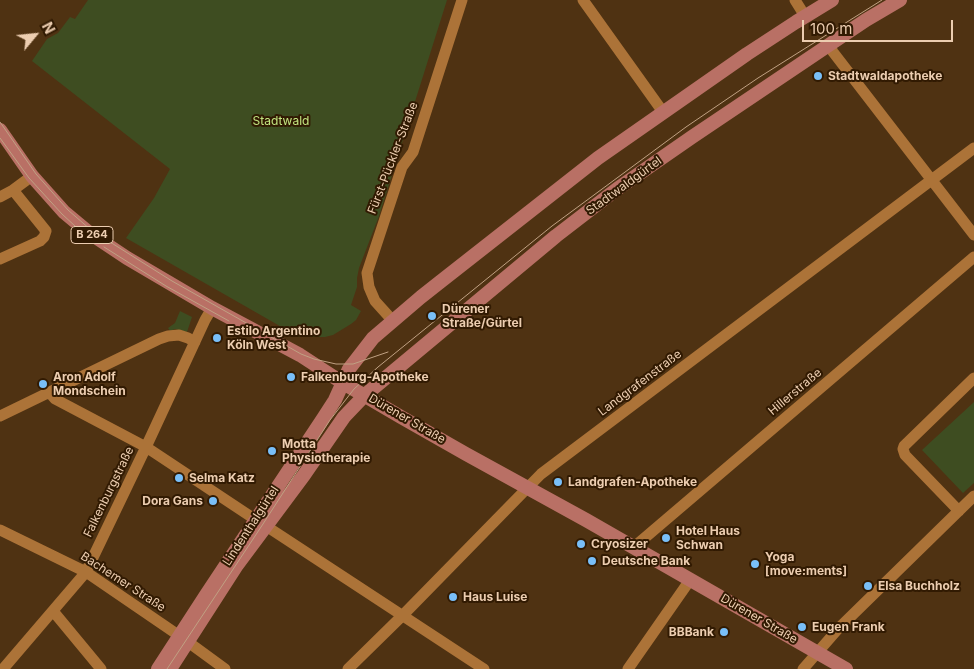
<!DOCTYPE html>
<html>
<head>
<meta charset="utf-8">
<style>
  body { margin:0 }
  #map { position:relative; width:974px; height:669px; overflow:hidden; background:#4f3212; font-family:Inter,sans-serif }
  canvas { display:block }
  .north { position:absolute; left:10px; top:10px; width:50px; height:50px; -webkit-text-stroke:4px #311a02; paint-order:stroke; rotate:62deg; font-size:14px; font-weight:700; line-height:20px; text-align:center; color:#eccdb0 }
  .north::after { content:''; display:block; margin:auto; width:18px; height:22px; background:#eccdb0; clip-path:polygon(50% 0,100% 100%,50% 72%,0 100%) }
  .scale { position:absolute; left:802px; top:20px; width:151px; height:22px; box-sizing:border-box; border:2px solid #eccdb0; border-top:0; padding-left:6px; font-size:15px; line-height:18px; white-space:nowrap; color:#eccdb0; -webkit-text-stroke:4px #311a02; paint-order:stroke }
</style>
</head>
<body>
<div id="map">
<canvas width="974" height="669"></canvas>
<div class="north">N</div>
<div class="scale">100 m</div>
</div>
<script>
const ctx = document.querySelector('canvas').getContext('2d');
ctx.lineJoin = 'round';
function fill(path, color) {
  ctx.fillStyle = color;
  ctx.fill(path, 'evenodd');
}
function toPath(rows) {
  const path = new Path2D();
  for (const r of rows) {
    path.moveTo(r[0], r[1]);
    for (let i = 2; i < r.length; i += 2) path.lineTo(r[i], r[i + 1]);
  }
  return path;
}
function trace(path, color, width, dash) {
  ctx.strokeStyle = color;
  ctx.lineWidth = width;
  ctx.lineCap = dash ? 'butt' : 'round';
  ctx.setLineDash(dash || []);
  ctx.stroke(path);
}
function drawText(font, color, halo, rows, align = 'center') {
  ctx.font = font + ' Inter,sans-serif';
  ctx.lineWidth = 4;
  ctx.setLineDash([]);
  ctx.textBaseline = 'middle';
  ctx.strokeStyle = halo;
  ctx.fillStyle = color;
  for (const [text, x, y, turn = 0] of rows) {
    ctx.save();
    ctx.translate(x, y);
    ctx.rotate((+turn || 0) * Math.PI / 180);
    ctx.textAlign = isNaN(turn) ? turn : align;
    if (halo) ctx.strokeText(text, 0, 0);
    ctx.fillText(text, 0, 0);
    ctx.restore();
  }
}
fill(toPath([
  [88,0,447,0,379,216,359,268,357,278,357,287,351,305,361,311,356,320,351,324,333,335,325,337,299,337,126,238,154,198,170,169,32,61,47,39,58,33,70,17,75,19],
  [180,311,192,317,187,332,175,329,170,331,168,328,175,323],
  [974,402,974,483,963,493,922,450]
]), '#3e4d21');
trace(toPath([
  [583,0,663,112],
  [795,0,805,16],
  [829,45,833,52,974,235],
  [0,197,13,190,32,176],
  [0,259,40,241,44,237,46,231,13,190],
  [393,321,375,301,369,287,367,273,402,167,413,152,462,0],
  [49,392,55,399,146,447,256,520],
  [0,416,159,339,168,336,179,335,188,338,195,342],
  [959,511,905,455,903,449,904,446,974,378],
  [266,526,484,669],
  [0,530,86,572,184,639,225,669],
  [634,547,974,257],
  [53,611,101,669],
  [3,669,86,572,146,447,205,320,212,308],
  [348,669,403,615,541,474,974,148],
  [628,669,690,580],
  [803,669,838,629,974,496]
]), '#ac7338', 11);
trace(toPath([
  [0,130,32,176,64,212,88,232,127,258,212,308,300,355,343,383,401,417,466,454,586,520,846,669],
  [158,669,206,595,324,417,335,400,349,369,373,338,421,297,440,282,598,158,747,54,796,22,832,0],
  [170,669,237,565,304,475,344,417,365,395,556,236,617,189,692,137,866,20,900,0]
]), '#b97065', 14);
trace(toPath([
  [0,122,36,174,68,210,91,230,172,281,301,354,314,359,336,364,353,364,388,352],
  [0,138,29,178,62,214,76,227],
  [104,247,166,286,229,321],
  [167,669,263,524,330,420,354,389,378,367,552,226,686,127,758,78,882,0]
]), '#c0a183', 1);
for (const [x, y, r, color] of [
  [818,76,5,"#79bff8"],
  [432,316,5,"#79bff8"],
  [217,338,5,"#79bff8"],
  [291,377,5,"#79bff8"],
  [43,384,5,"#79bff8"],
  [272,451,5,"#79bff8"],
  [179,478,5,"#79bff8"],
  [558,482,5,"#79bff8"],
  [213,501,5,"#79bff8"],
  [666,538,5,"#79bff8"],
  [581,544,5,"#79bff8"],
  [592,561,5,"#79bff8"],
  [755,564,5,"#79bff8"],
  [868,586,5,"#79bff8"],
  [453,597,5,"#79bff8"],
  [802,627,5,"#79bff8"],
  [724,632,5,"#79bff8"]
]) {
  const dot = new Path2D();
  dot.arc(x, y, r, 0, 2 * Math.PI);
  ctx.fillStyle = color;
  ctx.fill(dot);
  trace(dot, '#311a02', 2);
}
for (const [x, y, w] of [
  [92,235,42]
]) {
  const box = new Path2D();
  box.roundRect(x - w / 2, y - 8.5, w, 17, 4);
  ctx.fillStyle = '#311a02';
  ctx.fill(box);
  trace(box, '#eccdb0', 1);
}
drawText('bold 11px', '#eccdb0', null, [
  ["B 264",92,235]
]);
drawText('bold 12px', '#eccdb0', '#311a02', [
  ["Stadtwaldapotheke",828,76],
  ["Dürener",442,309],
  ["Straße/Gürtel",442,323],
  ["Estilo Argentino",227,331],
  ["Köln West",227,345],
  ["Aron Adolf",53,377],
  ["Mondschein",53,391],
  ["Falkenburg-Apotheke",301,377],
  ["Motta",282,444],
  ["Physiotherapie",282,458],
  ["Selma Katz",189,478],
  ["Landgrafen-Apotheke",568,482],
  ["Dora Gans",203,501,"right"],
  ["Hotel Haus",676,531],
  ["Schwan",676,545],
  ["Cryosizer",591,544],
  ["Yoga",765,557],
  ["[move:ments]",765,571],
  ["Deutsche Bank",602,561],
  ["Elsa Buchholz",878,586],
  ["Haus Luise",463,597],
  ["Eugen Frank",812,627],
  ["BBBank",714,632,"right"]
], 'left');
drawText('12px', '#c2e580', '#311a02', [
  ["Stadtwald",281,121]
]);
drawText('12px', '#eccdb0', '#311a02', [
  ["Fürst-Pückler-Straße",393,158,-69],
  ["Stadtwaldgürtel",624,186,-36],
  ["Landgrafenstraße",640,383,-37],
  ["Hillerstraße",795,392,-40],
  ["Dürener Straße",407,419,30],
  ["Falkenburgstraße",109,492,-64],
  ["Lindenthalgürtel",251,526,-57],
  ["Bachemer Straße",123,582,33],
  ["Dürener Straße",759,619,30]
]);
</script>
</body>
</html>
